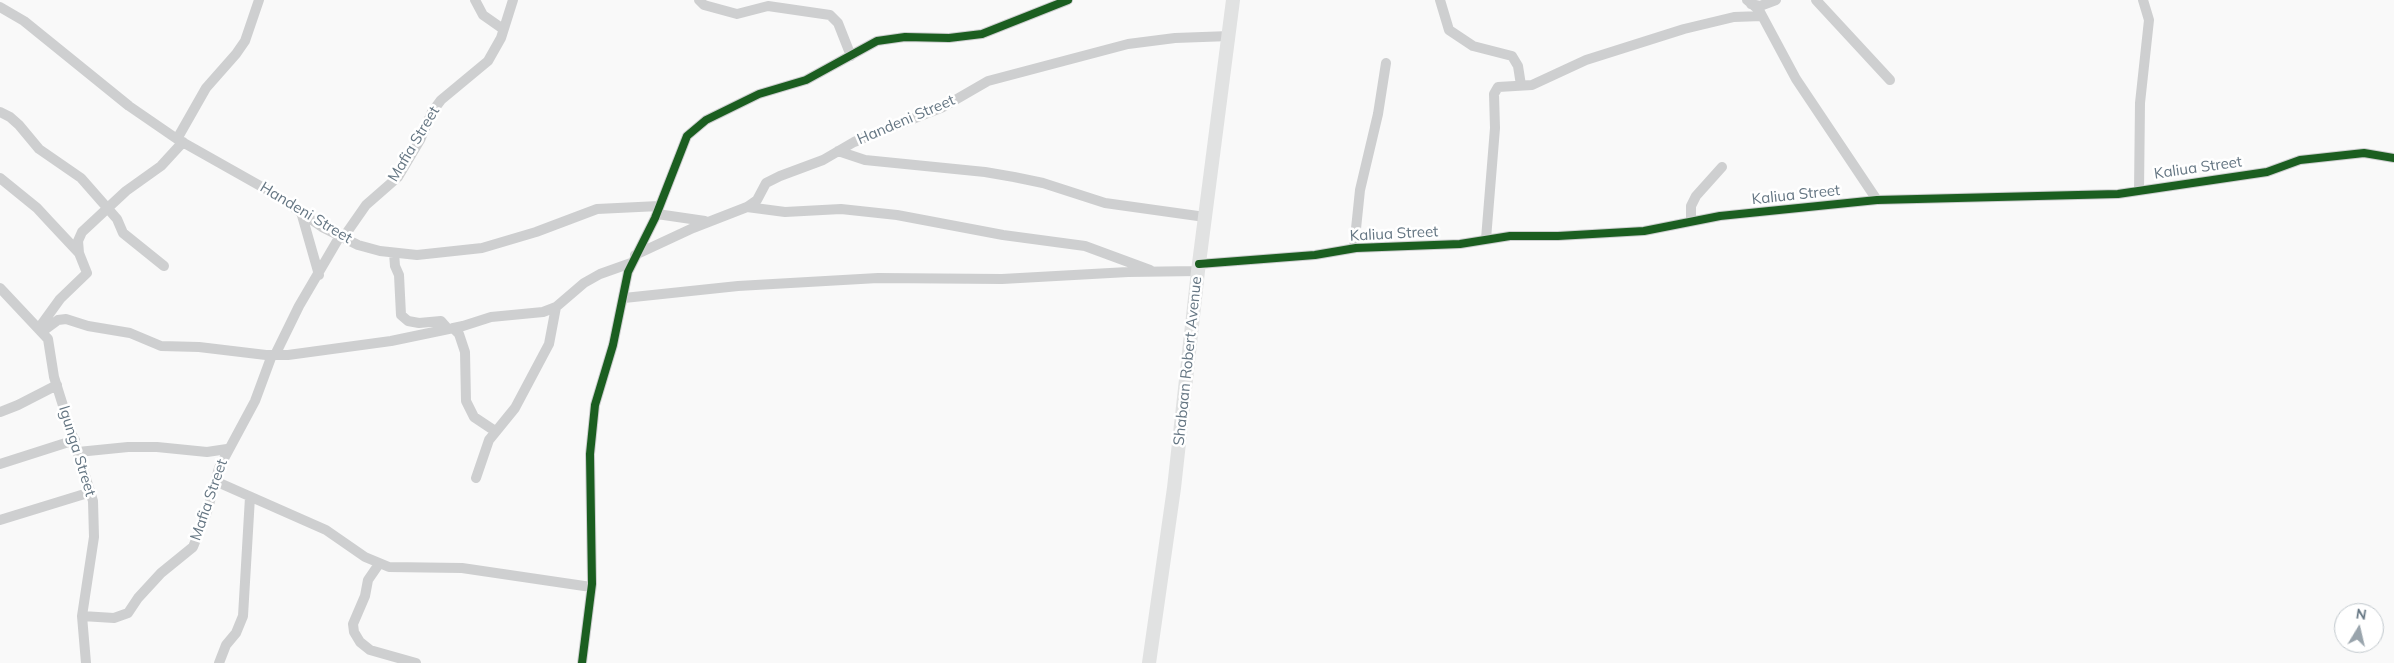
<!DOCTYPE html>
<html>
<head>
<meta charset="utf-8">
<style>
  body { margin:0 }
  #map { position:relative; width:2394px; height:663px; overflow:hidden; background:#f9f9f9; font-family:Mulish,sans-serif }
  canvas { display:block }
  .north { position:absolute; left:2334px; top:603px; width:50px; height:50px; box-sizing:border-box; background:#fff; border:1px solid #c1c8cd; border-radius:50%; rotate:9deg; font-size:14px; font-weight:700; line-height:20px; text-align:center; color:#657683 }
  .north::after { content:''; display:block; margin:auto; width:18px; height:22px; background:#99a4ac; clip-path:polygon(50% 0,100% 100%,50% 72%,0 100%) }
</style>
</head>
<body>
<div id="map">
<canvas width="2394" height="663"></canvas>
<div class="north">N</div>
</div>
<script>
const ctx = document.querySelector('canvas').getContext('2d');
ctx.lineJoin = 'round';
function toPath(rows) {
  const path = new Path2D();
  for (const r of rows) {
    path.moveTo(r[0], r[1]);
    for (let i = 2; i < r.length; i += 2) path.lineTo(r[i], r[i + 1]);
  }
  return path;
}
function trace(path, color, width, dash) {
  ctx.strokeStyle = color;
  ctx.lineWidth = width;
  ctx.lineCap = dash ? 'butt' : 'round';
  ctx.setLineDash(dash || []);
  ctx.stroke(path);
}
function drawText(font, color, halo, rows, align = 'center') {
  ctx.font = font + ' Mulish,sans-serif';
  ctx.lineWidth = 5;
  ctx.setLineDash([]);
  ctx.textBaseline = 'middle';
  ctx.strokeStyle = halo;
  ctx.fillStyle = color;
  for (const [text, x, y, turn = 0] of rows) {
    ctx.save();
    ctx.translate(x, y);
    ctx.rotate((+turn || 0) * Math.PI / 180);
    ctx.textAlign = isNaN(turn) ? turn : align;
    if (halo) ctx.strokeText(text, 0, 0);
    ctx.fillText(text, 0, 0);
    ctx.restore();
  }
}
trace(toPath([
  [475,0,483,15,503,29],
  [699,0,704,5,737,14,768,6,830,15,838,23,851,56],
  [1440,0,1449,30,1473,46,1512,56,1518,66,1521,85],
  [1747,0,1759,10,1796,79,1877,200],
  [1816,0,1890,80],
  [1751,4,1760,6,1776,0],
  [0,7,24,21,129,106,177,139,271,192,322,227,358,245,380,251,417,255,482,248,536,232,597,209,659,206],
  [0,112,10,117,19,125,39,149,81,178,117,219,123,233,164,266],
  [177,139,206,88,236,54,245,41,259,0],
  [838,151,865,160,985,172,1014,177,1043,183,1105,203,1205,217],
  [0,178,37,208,49,221,79,253,87,273,60,299,39,328],
  [2139,191,2140,103,2149,20,2143,0],
  [747,207,785,212,841,209,897,215,1003,235,1085,246,1150,270],
  [301,212,319,275],
  [657,214,705,221],
  [1691,222,1691,206,1696,196,1722,167],
  [343,238,366,205,398,177,420,140,432,112,441,100,488,61,501,38,513,0],
  [1486,239,1495,128,1494,94,1498,87,1532,85,1586,60,1684,29,1734,17,1762,16],
  [1354,248,1360,190,1378,114,1386,63],
  [79,253,78,241,82,232,126,191,161,166,183,142],
  [394,253,395,266,399,275,401,315,408,321,419,323,441,321,448,329],
  [635,255,693,228,747,207,757,200,766,183,780,176,823,160,854,142,943,107,988,81,1128,44,1175,38,1230,36],
  [1199,264,1315,255,1356,248,1460,244,1510,236,1558,236,1644,231,1720,216,1877,200,2118,194,2267,172,2300,160,2364,153,2394,158],
  [0,288,48,339,54,377,93,501,94,537,82,616,86,663],
  [624,298,738,286,878,278,1002,279,1128,272,1198,271],
  [453,328,459,334,465,352,466,401,474,417,495,431],
  [43,331,58,320,66,319,88,326,130,333,161,346,199,347,266,355,288,355,391,341,463,326,491,317,543,312,556,307,584,283,600,274,631,263],
  [275,355,299,306,340,236],
  [0,412,18,405,57,385],
  [78,452,128,447,157,447,207,452,227,449],
  [0,464,75,440],
  [476,478,489,440,515,408,549,344,556,307],
  [215,481,326,530,365,557,389,567,462,568,591,587],
  [0,520,91,492],
  [379,564,368,580,365,596,353,624,354,632,360,642,370,650,416,663],
  [82,616,114,618,128,613,138,598,161,573,193,547,207,512,219,468,255,401,272,355],
  [219,663,226,645,236,633,243,616,250,497],
  [582,663,592,584,590,454,595,405,613,345,628,272,655,218,687,136,706,120,759,94,806,80,877,41,905,37,949,38,982,34,1068,0]
]), '#cecfd0', 10);
trace(toPath([
  [1149,663,1174,488,1198,271,1233,0]
]), '#e1e2e2', 14);
trace(toPath([
  [1199,264,1315,255,1356,248,1460,244,1510,236,1558,236,1644,231,1720,216,1877,200,2118,194,2267,172,2300,160,2364,153,2394,158],
  [582,663,592,584,590,454,595,405,613,345,628,272,655,218,687,136,706,120,759,94,806,80,877,41,905,37,949,38,982,34,1068,0]
]), '#1b5e20', 8);
drawText('15px', '#657683', '#fff', [
  ["Handeni Street",906,120,-23],
  ["Mafia Street",414,144,-59],
  ["Kaliua Street",2198,168,-8],
  ["Kaliua Street",1796,195,-6],
  ["Handeni Street",306,213,31],
  ["Kaliua Street",1394,234,-3],
  ["Shabaan Robert Avenue",1188,361,-84],
  ["Igunga Street",77,451,73],
  ["Mafia Street",209,500,-71]
]);
</script>
</body>
</html>
